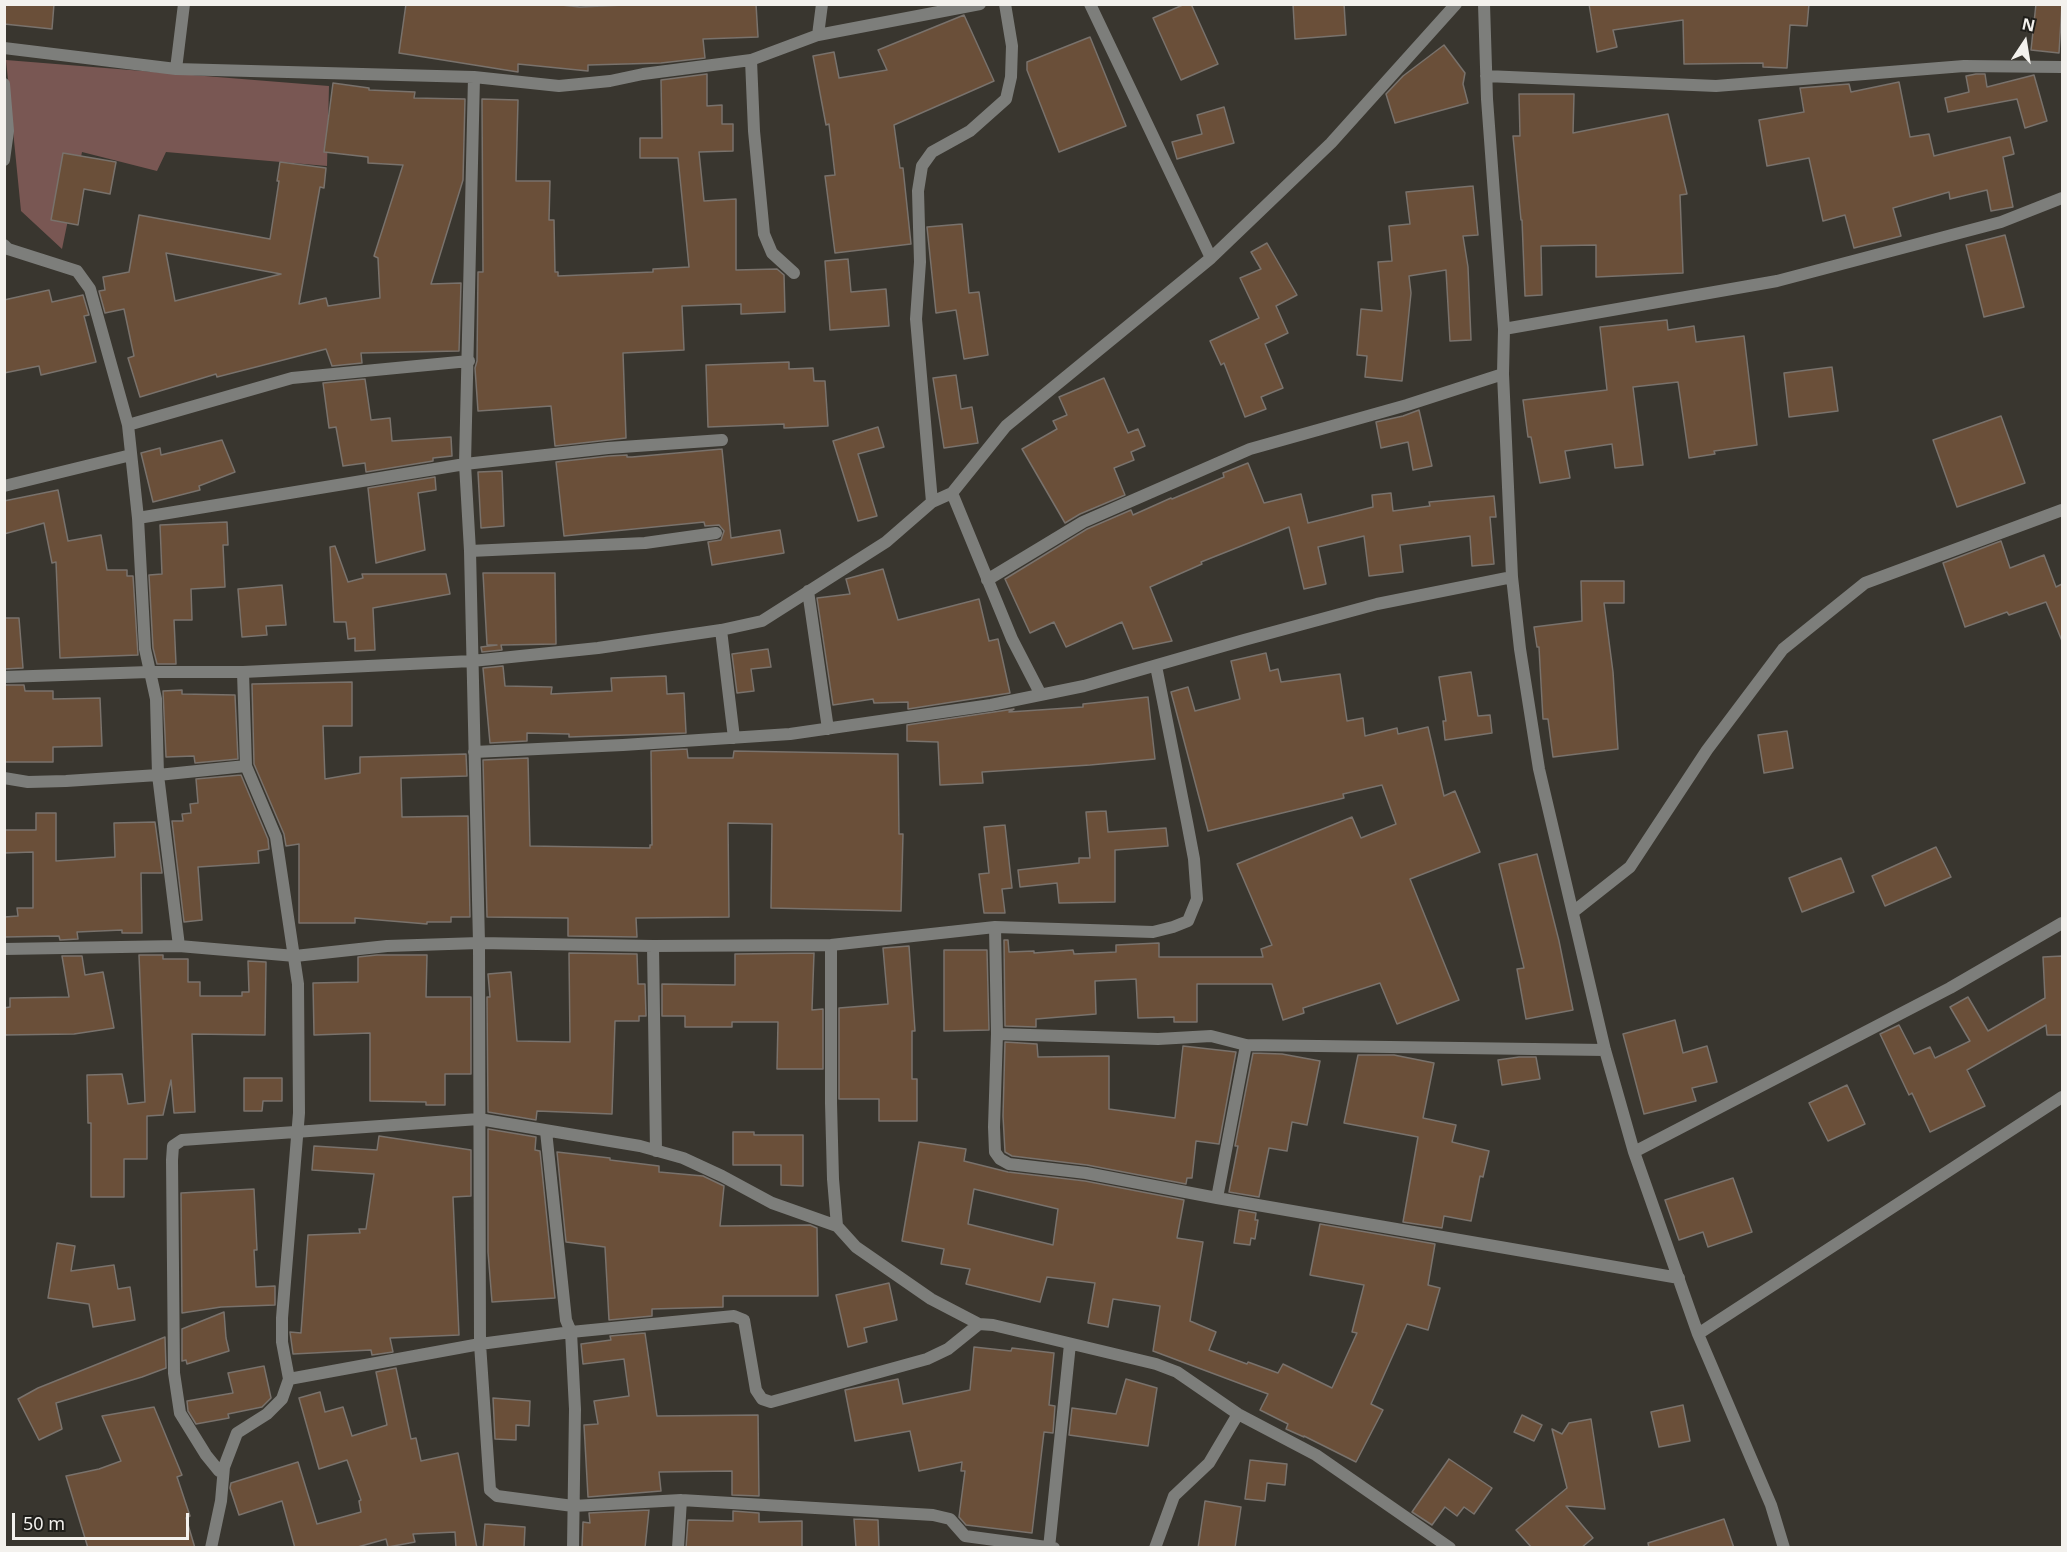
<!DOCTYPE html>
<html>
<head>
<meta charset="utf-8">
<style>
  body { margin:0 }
  #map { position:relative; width:2067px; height:1552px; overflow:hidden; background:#39362f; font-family:"Noto Sans",sans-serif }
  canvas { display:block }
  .frame { position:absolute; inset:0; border:6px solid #f3f1ed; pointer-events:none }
  .north { position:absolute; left:1995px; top:12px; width:60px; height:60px; -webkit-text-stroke:4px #1f1e1a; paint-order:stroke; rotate:12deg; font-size:16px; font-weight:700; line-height:24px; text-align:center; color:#f3f1ed }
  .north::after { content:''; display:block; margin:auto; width:21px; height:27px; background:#f3f1ed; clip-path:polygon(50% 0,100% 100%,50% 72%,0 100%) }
  .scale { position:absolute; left:12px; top:1513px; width:177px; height:27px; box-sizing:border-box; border:3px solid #f3f1ed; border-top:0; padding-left:8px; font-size:18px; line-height:21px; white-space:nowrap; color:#f3f1ed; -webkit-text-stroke:4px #1f1e1a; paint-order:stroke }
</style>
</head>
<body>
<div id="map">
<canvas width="2067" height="1552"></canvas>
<div class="frame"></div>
<div class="north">N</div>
<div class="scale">50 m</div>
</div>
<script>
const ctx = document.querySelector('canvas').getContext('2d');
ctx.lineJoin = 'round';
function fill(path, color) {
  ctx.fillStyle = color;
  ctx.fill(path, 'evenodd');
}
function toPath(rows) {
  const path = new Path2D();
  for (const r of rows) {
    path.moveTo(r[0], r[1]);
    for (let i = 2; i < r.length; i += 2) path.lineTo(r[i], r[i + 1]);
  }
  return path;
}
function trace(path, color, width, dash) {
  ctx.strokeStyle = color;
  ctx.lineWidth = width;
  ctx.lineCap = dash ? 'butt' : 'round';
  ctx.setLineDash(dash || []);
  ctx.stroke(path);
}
fill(toPath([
  [6,60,329,86,327,166,166,152,157,171,82,152,62,249,21,211]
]), '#795753');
const building = toPath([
  [4,4,54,4,52,29,4,24,4,4],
  [406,4,552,4,580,7,647,4,756,4,758,37,703,39,705,58,661,63,588,65,588,71,518,64,518,72,399,53,406,4],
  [1185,4,1191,4,1218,64,1181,80,1153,18,1185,4],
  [1293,4,1344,4,1346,35,1295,39,1293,4],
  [1589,4,1809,4,1807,26,1790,25,1787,68,1763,67,1763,63,1684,64,1683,20,1613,30,1617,47,1597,52,1589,4],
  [2036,4,2062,4,2059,53,2031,50,2036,4],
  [964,15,994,81,894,125,900,168,903,168,911,244,835,253,825,176,835,175,829,124,826,125,813,56,834,52,839,78,887,70,878,50,964,15],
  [1090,37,1126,126,1059,152,1027,70,1027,62,1090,37],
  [1444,45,1465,73,1463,84,1468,103,1395,123,1386,94,1403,76,1444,45],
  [707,74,707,106,722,105,722,124,733,124,733,151,699,152,704,201,736,199,736,270,777,269,784,275,785,312,741,314,741,304,682,306,684,350,623,353,626,438,555,446,551,406,478,411,475,368,477,361,478,272,483,272,482,99,518,100,516,181,550,181,549,220,554,220,555,272,558,272,558,276,653,272,653,269,689,267,678,158,640,158,640,138,662,138,661,80,707,74],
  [1976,74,1985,74,1987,87,2034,75,2047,121,2025,128,2017,99,1948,112,1945,98,1969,92,1966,76,1976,74],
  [1899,82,1910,137,1929,134,1934,156,2010,137,2014,154,2003,157,2013,207,1991,211,1987,190,1950,199,1949,192,1893,208,1901,236,1854,248,1845,215,1823,221,1809,158,1767,166,1759,120,1804,112,1800,88,1849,84,1851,92,1899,82],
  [333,83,369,88,369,90,415,92,414,98,465,99,463,180,431,284,461,283,459,351,361,353,362,363,332,366,326,349,217,377,216,374,140,397,128,358,134,356,124,309,105,313,99,291,105,290,103,277,129,272,139,215,270,239,279,181,277,181,280,162,326,168,324,188,320,187,299,304,326,298,328,306,380,298,378,258,374,256,403,165,368,163,368,157,324,152,333,83],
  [166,253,281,274,175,301,166,253],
  [1519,94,1574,94,1573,133,1668,114,1687,194,1680,195,1683,273,1596,277,1596,245,1541,246,1542,295,1525,296,1522,220,1521,220,1513,136,1520,136,1519,94],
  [1224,107,1234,143,1177,159,1172,142,1202,134,1197,115,1224,107],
  [63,153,116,162,110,194,84,189,78,225,51,220,63,153],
  [1473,186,1478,235,1463,236,1468,267,1471,340,1450,341,1446,270,1409,276,1411,293,1402,381,1365,377,1367,356,1357,355,1361,309,1382,311,1378,262,1392,261,1389,226,1410,224,1406,192,1473,186],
  [962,224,969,293,979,292,988,355,964,359,956,310,936,313,927,227,962,224],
  [2005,235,2024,307,1984,317,1966,245,2005,235],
  [1267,243,1297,295,1276,306,1288,333,1265,344,1283,388,1261,397,1266,409,1245,417,1224,363,1221,365,1210,341,1259,318,1240,278,1261,269,1251,252,1267,243],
  [848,259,851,292,886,289,889,326,830,330,825,261,848,259],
  [49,290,52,302,83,295,89,315,84,316,96,362,41,375,39,366,4,373,4,300,49,290],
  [1667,320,1668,330,1694,326,1696,342,1744,336,1757,445,1714,451,1715,454,1689,458,1678,382,1633,387,1643,465,1615,468,1612,444,1565,451,1570,478,1540,483,1531,437,1528,437,1523,400,1607,390,1600,327,1667,320],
  [789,362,789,369,813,368,814,381,825,381,828,426,784,428,784,424,708,427,706,365,789,362],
  [1832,367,1838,411,1789,417,1784,373,1832,367],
  [956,375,961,409,972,407,978,443,944,448,933,378,956,375],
  [1104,378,1128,433,1138,429,1145,446,1131,452,1134,460,1114,468,1125,495,1080,514,1065,523,1022,449,1057,429,1053,421,1067,415,1059,397,1104,378],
  [365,379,371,420,390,418,392,441,451,437,452,456,433,458,433,461,366,472,365,463,343,466,336,427,329,428,323,383,365,379],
  [1419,410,1432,466,1413,470,1408,442,1381,448,1376,422,1403,416,1419,410],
  [2001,416,2025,483,1957,507,1933,440,2001,416],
  [878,427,884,447,858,454,877,516,858,521,833,441,878,427],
  [222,440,235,472,199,486,200,490,153,502,141,453,160,448,161,455,222,440],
  [722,449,731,538,780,530,784,553,712,565,708,542,721,540,724,531,719,525,705,526,704,522,564,536,556,462,609,456,627,455,627,457,632,457,722,449],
  [1248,463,1264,503,1301,494,1308,523,1373,507,1372,495,1391,493,1393,511,1430,506,1429,502,1494,496,1496,517,1490,517,1494,564,1472,566,1470,536,1400,545,1403,572,1369,576,1364,536,1318,547,1326,584,1304,589,1289,527,1201,562,1202,564,1150,587,1172,641,1133,649,1122,622,1066,647,1054,622,1030,633,1005,579,1087,529,1131,510,1133,515,1171,498,1172,499,1224,477,1223,473,1248,463],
  [502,471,504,526,481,528,478,472,502,471],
  [435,477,436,490,418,493,425,550,376,563,368,488,435,477],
  [58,490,68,541,101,535,107,570,127,570,127,576,133,576,138,655,60,658,56,562,52,563,44,523,4,534,4,501,58,490],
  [227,522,228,545,223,545,225,587,191,589,192,620,174,620,176,664,157,664,153,648,149,575,162,574,160,525,227,522],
  [2001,541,2010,568,2044,555,2056,587,2062,584,2062,641,2046,602,2009,615,2007,612,1965,627,1943,563,2001,541],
  [335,546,348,582,363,578,362,574,446,574,450,594,373,608,375,650,355,651,355,638,348,639,346,622,334,622,330,547,335,546],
  [883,569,898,620,979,599,989,641,998,639,1010,693,908,709,908,702,874,703,873,699,833,705,817,598,850,594,846,579,883,569],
  [483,573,555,573,556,644,501,645,502,650,482,652,481,647,497,645,487,645,483,573],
  [1581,581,1624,581,1624,603,1604,603,1613,672,1618,749,1553,757,1548,719,1543,719,1539,647,1537,647,1534,627,1582,621,1581,581],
  [282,585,286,625,266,626,267,635,242,637,238,589,282,585],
  [4,618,19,618,23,668,4,669,4,618],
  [768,649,771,667,751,669,754,691,737,693,732,654,768,649],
  [1266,653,1270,671,1278,669,1281,682,1340,674,1347,721,1363,718,1365,736,1397,728,1398,734,1428,727,1444,796,1455,791,1480,852,1410,879,1459,1000,1397,1024,1380,983,1303,1008,1304,1013,1283,1020,1272,984,1197,984,1197,1022,1174,1022,1174,1017,1138,1018,1136,979,1095,981,1096,1014,1036,1019,1036,1027,1005,1026,1004,940,1008,940,1009,952,1034,951,1034,953,1073,950,1074,954,1116,952,1116,945,1159,943,1159,957,1263,957,1261,949,1272,945,1237,864,1352,817,1361,838,1396,824,1382,785,1343,794,1344,798,1208,831,1171,692,1188,687,1195,711,1240,699,1231,661,1266,653],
  [503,666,505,686,552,687,551,694,612,691,611,678,666,676,667,694,684,693,686,733,569,737,569,734,527,733,527,741,490,743,483,668,503,666],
  [1471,672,1478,716,1490,715,1492,733,1445,740,1443,721,1446,721,1439,677,1471,672],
  [352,682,352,726,323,726,325,779,360,773,360,757,466,754,467,776,401,778,402,817,468,816,470,917,451,917,451,922,427,922,427,924,355,918,355,923,299,923,299,844,286,846,284,834,254,764,252,684,352,682],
  [4,685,24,685,25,691,53,691,53,699,100,698,102,746,53,747,53,762,4,762,4,685],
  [182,690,182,694,235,695,238,759,195,763,194,756,166,757,163,691,182,690],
  [1148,697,1155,759,1090,765,982,772,983,783,940,785,938,742,907,741,907,725,1014,709,1009,712,1083,707,1083,704,1148,697],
  [1787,731,1793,768,1764,773,1758,735,1787,731],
  [687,749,688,758,733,758,734,751,898,754,899,834,903,834,901,911,771,908,772,824,728,823,729,917,636,918,637,937,568,936,568,918,487,917,483,760,528,758,530,846,650,848,650,845,652,845,651,751,687,749],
  [241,775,268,839,269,849,258,851,259,863,198,867,202,920,184,922,172,821,183,821,182,814,191,813,190,804,198,803,196,779,241,775],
  [1106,811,1108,832,1166,828,1168,846,1115,850,1115,902,1059,903,1057,883,1020,887,1018,870,1079,863,1079,858,1090,858,1086,812,1106,811],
  [36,813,56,813,56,861,115,857,114,823,155,822,162,873,141,873,142,933,122,933,122,930,77,932,78,939,60,940,59,936,4,937,4,917,18,916,17,908,33,908,33,852,4,853,4,830,36,830,36,813],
  [1005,825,1012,888,1002,889,1005,913,984,913,979,874,989,873,984,827,1005,825],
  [1936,847,1951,877,1885,906,1872,876,1936,847],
  [1537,854,1559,941,1573,1010,1526,1019,1517,969,1524,968,1499,864,1537,854],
  [1841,858,1854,892,1802,912,1789,878,1841,858],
  [909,946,915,1031,912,1031,912,1079,917,1079,917,1121,879,1121,879,1099,839,1099,839,1008,888,1004,883,948,909,946],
  [944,950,987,950,989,1030,944,1031,944,950],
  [569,953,637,954,638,984,645,984,646,1016,639,1016,639,1021,615,1021,612,1114,537,1111,536,1120,488,1112,487,997,490,997,488,974,511,972,517,1041,570,1042,569,953],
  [814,953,812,1010,823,1009,823,1069,777,1069,778,1022,732,1022,732,1027,685,1027,685,1016,662,1016,662,984,735,985,735,954,814,953],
  [139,955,163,955,163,959,188,959,188,982,200,982,200,996,242,996,242,992,249,992,248,961,266,962,265,1035,192,1034,195,1112,174,1113,171,1080,163,1115,147,1116,147,1159,124,1159,124,1197,91,1197,91,1123,88,1123,87,1075,122,1074,128,1104,145,1102,139,955],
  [377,955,427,955,426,997,471,997,471,1074,445,1074,445,1105,426,1105,426,1102,370,1101,370,1033,314,1035,313,983,358,982,358,957,377,955],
  [62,956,82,956,85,975,103,972,114,1028,74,1034,4,1035,4,1008,10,1007,10,998,69,997,62,956],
  [2062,956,2062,1035,2047,1035,2046,1025,1967,1070,1985,1106,1930,1132,1912,1093,1909,1095,1880,1034,1899,1025,1914,1054,1930,1047,1935,1058,1970,1041,1950,1007,1968,997,1988,1031,2045,998,2043,957,2062,956],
  [1675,1020,1683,1053,1707,1046,1717,1082,1692,1088,1696,1101,1644,1114,1623,1034,1675,1020],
  [1005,1042,1037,1044,1038,1057,1109,1056,1109,1109,1175,1118,1183,1046,1236,1052,1219,1144,1196,1141,1192,1178,1187,1178,1186,1184,1087,1165,1012,1156,1005,1152,1003,1116,1005,1042],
  [1253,1053,1282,1054,1320,1061,1307,1125,1292,1122,1287,1151,1269,1148,1259,1197,1229,1192,1238,1146,1235,1146,1253,1053],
  [1358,1055,1394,1055,1434,1063,1423,1118,1456,1125,1452,1142,1489,1151,1483,1177,1480,1176,1471,1221,1444,1216,1442,1228,1403,1222,1418,1137,1344,1123,1358,1055],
  [1519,1057,1536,1057,1540,1079,1502,1085,1498,1060,1519,1057],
  [244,1078,282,1078,282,1101,263,1101,262,1111,244,1111,244,1078],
  [1847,1085,1865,1124,1828,1141,1809,1103,1847,1085],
  [488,1129,536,1137,535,1150,540,1151,555,1298,492,1302,488,1252,488,1129],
  [733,1132,754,1132,754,1135,803,1135,803,1186,781,1185,781,1165,733,1165,733,1132],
  [379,1136,471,1150,471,1196,453,1197,459,1335,390,1338,393,1352,372,1355,371,1350,293,1354,290,1332,301,1333,308,1235,360,1233,359,1229,366,1229,374,1174,312,1170,314,1146,377,1150,379,1136],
  [919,1142,966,1149,964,1161,1008,1172,1085,1181,1184,1200,1177,1238,1203,1242,1190,1321,1216,1332,1209,1350,1247,1364,1248,1362,1278,1373,1283,1364,1332,1388,1357,1333,1352,1332,1364,1285,1310,1275,1320,1224,1435,1244,1428,1285,1440,1288,1428,1330,1407,1324,1371,1404,1383,1410,1356,1462,1304,1436,1304,1437,1286,1429,1288,1424,1260,1410,1268,1394,1153,1351,1160,1306,1113,1299,1108,1327,1088,1323,1095,1283,1047,1277,1040,1302,966,1284,970,1269,941,1264,944,1249,902,1241,919,1142],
  [974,1189,1058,1209,1053,1245,968,1224,974,1189],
  [557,1152,610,1158,610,1160,659,1166,659,1172,703,1176,724,1186,720,1226,810,1225,817,1228,818,1296,723,1296,723,1307,652,1309,652,1316,609,1320,605,1247,566,1242,557,1152],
  [1733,1178,1752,1232,1708,1247,1703,1232,1679,1240,1665,1200,1733,1178],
  [254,1189,257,1250,254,1250,256,1287,275,1286,275,1305,221,1307,182,1313,181,1193,254,1189],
  [1239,1210,1256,1213,1255,1220,1258,1220,1255,1239,1251,1238,1250,1245,1234,1243,1239,1210],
  [57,1243,75,1246,71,1271,114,1265,118,1289,130,1287,135,1320,93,1327,89,1304,48,1298,57,1243],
  [889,1283,897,1320,864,1328,867,1342,848,1347,836,1295,889,1283],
  [224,1312,226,1338,229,1351,187,1364,186,1360,182,1361,182,1329,224,1312],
  [645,1333,657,1416,758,1415,759,1496,732,1495,732,1471,659,1472,661,1491,588,1497,584,1425,598,1424,594,1401,629,1396,624,1359,583,1364,581,1344,611,1340,610,1336,645,1333],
  [165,1337,166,1368,142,1377,56,1403,62,1429,39,1440,18,1399,38,1388,165,1337],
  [974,1347,1011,1351,1012,1348,1054,1353,1049,1405,1055,1406,1053,1433,1044,1432,1032,1533,966,1525,959,1517,965,1471,961,1471,962,1462,919,1471,910,1431,855,1441,845,1390,898,1379,903,1404,970,1390,974,1347],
  [264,1366,271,1398,262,1407,228,1414,229,1418,196,1424,188,1411,187,1401,233,1393,228,1373,264,1366],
  [396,1368,411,1439,416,1438,421,1461,458,1453,477,1548,456,1548,455,1532,413,1534,415,1542,388,1547,386,1539,354,1548,295,1548,282,1501,239,1515,230,1488,231,1483,298,1462,317,1524,361,1512,359,1501,361,1500,347,1460,319,1469,299,1398,320,1392,325,1412,343,1407,352,1436,387,1425,376,1372,396,1368],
  [1126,1379,1157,1388,1148,1446,1069,1435,1072,1408,1116,1414,1126,1379],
  [493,1398,530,1401,529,1426,516,1425,516,1440,495,1439,493,1398],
  [1683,1405,1690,1441,1659,1447,1651,1412,1683,1405],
  [154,1407,182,1475,177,1477,190,1516,186,1518,195,1548,88,1548,66,1476,99,1469,121,1461,102,1416,154,1407],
  [1522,1415,1542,1425,1534,1441,1514,1432,1522,1415],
  [1591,1419,1605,1509,1566,1506,1593,1538,1581,1548,1532,1548,1516,1530,1567,1488,1552,1429,1562,1434,1569,1423,1591,1419],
  [1449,1459,1492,1488,1474,1514,1464,1507,1457,1516,1445,1507,1432,1525,1412,1512,1449,1459],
  [1250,1460,1287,1464,1285,1485,1267,1483,1265,1501,1245,1499,1250,1460],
  [1205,1501,1241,1507,1235,1548,1198,1548,1205,1501],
  [649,1510,645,1548,582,1548,583,1522,590,1523,589,1513,649,1510],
  [733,1511,759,1513,759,1522,802,1521,802,1548,686,1548,688,1520,733,1521,733,1511],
  [854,1519,878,1520,879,1548,856,1548,854,1519],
  [1724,1519,1734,1548,1649,1548,1648,1543,1724,1519],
  [485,1524,525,1527,524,1548,483,1548,485,1524]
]);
fill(building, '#6a4f39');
trace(building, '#79726c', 1.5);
trace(toPath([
  [1090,4,1211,258],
  [1484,4,1487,99,1504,329,1503,374,1512,577,1520,649,1539,769,1605,1050,1634,1152,1698,1334,1771,1505,1784,1548],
  [818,35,822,4],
  [4,48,176,69,474,77,559,86,610,81,643,74,751,60,818,35,980,4],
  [751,60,754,131,764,234,772,253,794,273],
  [176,69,184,4],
  [1486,76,1716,86,1964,66,2062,67],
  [474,77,465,464,470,551,479,943,480,1344,490,1490,497,1496,573,1506,681,1500,933,1515,950,1519,965,1536,1054,1548],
  [4,84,8,131,4,160],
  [4,245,8,249,77,271,90,289,128,425,138,518,145,649,156,699,158,775,179,946,295,956,387,946,479,943,653,946,831,945,995,927,1153,932,1173,927,1188,921,1197,899,1194,859,1187,822,1156,666],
  [1504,329,1777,281,2001,222,2062,198],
  [128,425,292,378,469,361],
  [4,486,131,455],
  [952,493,1012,639,1041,695],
  [932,502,916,319,920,262,918,191,922,166,932,152,970,131,1006,99,1011,77,1012,46,1005,4],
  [138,518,465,464,608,448,722,440],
  [470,551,645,543,716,533],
  [987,580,1083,522,1250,449,1407,405,1503,374],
  [808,591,828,729],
  [721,630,734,738],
  [243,672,246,766,276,837,298,984,299,1113,282,1318,282,1342,289,1379],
  [4,677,149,672,243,672,472,661,598,648,721,630,762,621,886,542,932,502,952,493,1006,426,1211,258,1331,143,1456,4],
  [474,752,623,745,790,734,991,705,1084,686,1244,640,1377,604,1512,577],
  [4,778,28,782,66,781,158,775,246,766],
  [1573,912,1630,867,1707,750,1783,649,1865,583,2062,510],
  [995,927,997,1034,994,1127,995,1152,1000,1159,1009,1164,1086,1173,1217,1198,1679,1278],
  [831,945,831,1103,833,1179,837,1226],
  [653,946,656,1151],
  [4,949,179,946],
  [997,1034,1158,1039,1211,1036,1246,1045,1605,1050],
  [546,1131,566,1320,571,1332,575,1409,573,1548],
  [1634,1152,1950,988,2062,923],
  [1217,1198,1246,1045],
  [1698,1334,2062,1097],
  [224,1467,219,1471,206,1455,180,1413,174,1373,172,1160,173,1146,182,1140,479,1119,640,1146,683,1158,722,1176,772,1203,837,1226,856,1247,931,1299,979,1324],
  [211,1548,221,1501,224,1467,237,1433,267,1414,282,1399,289,1379,480,1344,571,1332,734,1316,744,1320,756,1390,762,1399,771,1402,927,1359,948,1349,979,1324,993,1325,1156,1364,1177,1372,1238,1414,1316,1455,1450,1548],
  [678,1548,681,1500],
  [1049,1548,1070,1344],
  [1155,1548,1174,1496,1209,1463,1238,1414]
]), '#7d7e7b', 12);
</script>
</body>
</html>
